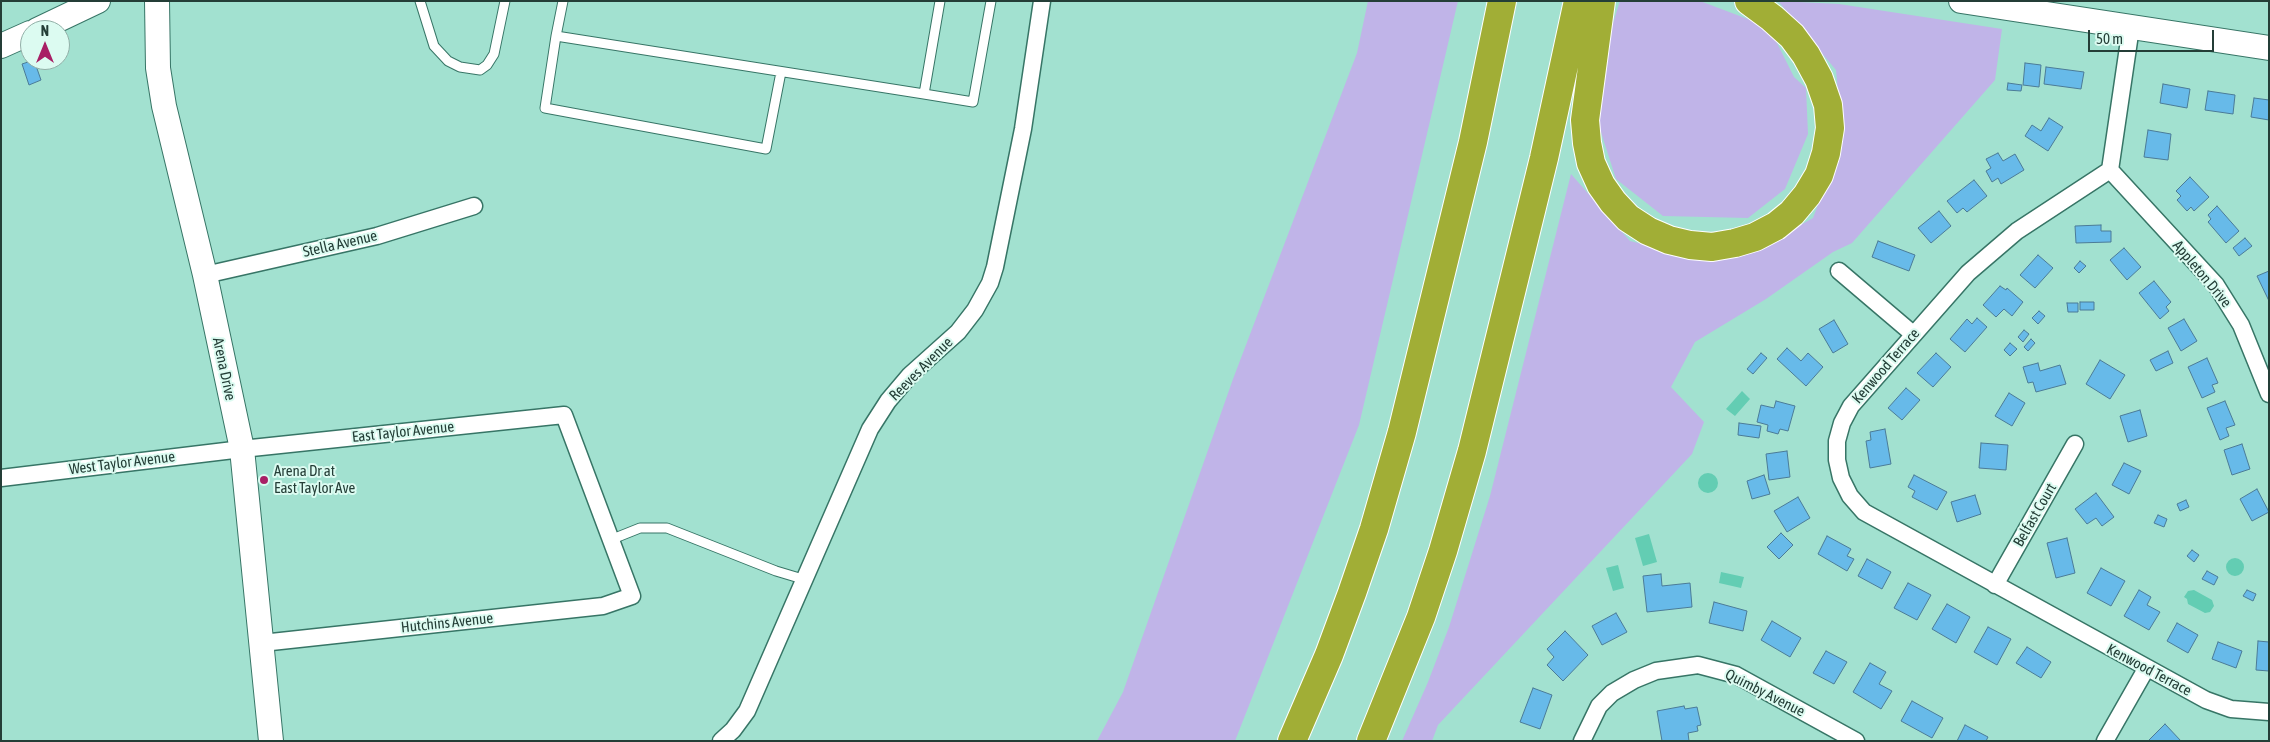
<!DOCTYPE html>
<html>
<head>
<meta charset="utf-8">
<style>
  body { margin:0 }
  #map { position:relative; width:2270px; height:742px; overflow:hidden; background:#a2e1d0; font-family:"Asap Condensed",sans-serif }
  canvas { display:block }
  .frame { position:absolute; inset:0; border:2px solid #243e37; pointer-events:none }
  .north { position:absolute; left:20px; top:20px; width:50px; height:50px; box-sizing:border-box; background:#dcfbf1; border:1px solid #92afa7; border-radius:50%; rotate:0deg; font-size:14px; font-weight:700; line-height:20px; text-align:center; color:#243e37 }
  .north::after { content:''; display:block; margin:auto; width:18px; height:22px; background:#a81f65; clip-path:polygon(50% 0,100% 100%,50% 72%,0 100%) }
  .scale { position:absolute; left:2088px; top:30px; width:126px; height:22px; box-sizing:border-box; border:2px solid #243e37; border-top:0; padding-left:6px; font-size:15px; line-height:18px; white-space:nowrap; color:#243e37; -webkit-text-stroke:4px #dcfbf1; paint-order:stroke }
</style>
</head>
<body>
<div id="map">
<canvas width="2270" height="742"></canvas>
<div class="frame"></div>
<div class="north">N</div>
<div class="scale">50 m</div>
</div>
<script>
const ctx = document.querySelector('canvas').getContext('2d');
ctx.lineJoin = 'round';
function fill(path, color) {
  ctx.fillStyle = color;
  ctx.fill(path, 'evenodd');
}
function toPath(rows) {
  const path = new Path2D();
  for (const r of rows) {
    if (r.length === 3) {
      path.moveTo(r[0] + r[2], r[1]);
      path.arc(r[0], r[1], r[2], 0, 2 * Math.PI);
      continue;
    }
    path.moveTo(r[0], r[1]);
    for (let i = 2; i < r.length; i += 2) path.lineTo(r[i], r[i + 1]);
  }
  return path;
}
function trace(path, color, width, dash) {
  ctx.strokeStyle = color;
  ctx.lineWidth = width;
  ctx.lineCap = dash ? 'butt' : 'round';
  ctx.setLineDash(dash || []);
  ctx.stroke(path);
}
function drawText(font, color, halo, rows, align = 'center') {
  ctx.font = font + ' "Asap Condensed",sans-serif';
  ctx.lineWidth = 4;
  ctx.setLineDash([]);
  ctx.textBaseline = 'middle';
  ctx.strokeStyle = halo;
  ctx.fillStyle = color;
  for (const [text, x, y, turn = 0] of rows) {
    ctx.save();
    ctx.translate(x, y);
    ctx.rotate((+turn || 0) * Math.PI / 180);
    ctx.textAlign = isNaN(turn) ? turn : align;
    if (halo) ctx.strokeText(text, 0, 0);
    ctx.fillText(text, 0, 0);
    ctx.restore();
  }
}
fill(toPath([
  [1368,1,1458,1,1359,425,1235,741,1097,741,1123,692,1233,379,1357,53],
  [1620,1,1700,1,1769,27,1794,77,1806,88,1808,134,1785,189,1748,218,1663,216,1616,179,1599,126,1608,39],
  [1778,1,1839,4,2002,29,1995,80,1852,243,1833,252,1766,299,1695,342,1671,387,1704,422,1692,454,1438,725,1432,741,1402,741,1428,682,1449,627,1490,496,1571,174,1630,241,1696,257,1769,243,1813,218,1842,141,1836,70]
]), '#c0b4e8');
fill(toPath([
  [1742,391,1750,399,1735,416,1726,409],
  [1708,483,10],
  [1649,534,1657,562,1643,566,1635,538],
  [2235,567,9],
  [1618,565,1624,588,1613,591,1606,568],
  [1721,572,1744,577,1741,588,1719,583],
  [2194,590,2212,600,2214,606,2210,612,2205,613,2188,604,2187,599,2184,597,2188,591]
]), '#63cdb3');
const building = toPath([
  [34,60,41,80,29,85,22,64,34,60],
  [2025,63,2041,65,2039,87,2023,85,2025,63],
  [2046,67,2084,72,2081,89,2044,84,2046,67],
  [2008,83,2022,85,2021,91,2007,90,2008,83],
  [2163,84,2190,89,2187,108,2160,103,2163,84],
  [2208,91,2235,95,2233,114,2205,110,2208,91],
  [2254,98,2269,100,2269,120,2251,117,2254,98],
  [2049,118,2063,127,2048,151,2025,136,2032,125,2041,131,2049,118],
  [2148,130,2171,134,2168,160,2144,157,2148,130],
  [1998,153,2003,161,2015,154,2024,170,2001,184,1998,178,1992,182,1986,171,1991,168,1986,159,1998,153],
  [2190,177,2209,197,2194,211,2191,207,2187,211,2177,200,2181,196,2176,191,2190,177],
  [1974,180,1987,196,1967,212,1963,208,1957,213,1947,201,1974,180],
  [2217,206,2239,231,2226,243,2208,222,2211,219,2208,215,2217,206],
  [1939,211,1951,226,1931,243,1918,228,1939,211],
  [2101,225,2101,231,2111,231,2111,242,2076,243,2075,226,2101,225],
  [2245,238,2252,246,2239,256,2233,248,2245,238],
  [1878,241,1915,255,1909,271,1872,257,1878,241],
  [2124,248,2141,267,2127,280,2110,260,2124,248],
  [2038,255,2053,268,2035,288,2020,275,2038,255],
  [2080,261,2086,266,2079,273,2074,268,2080,261],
  [2269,271,2269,301,2257,276,2269,271],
  [2154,281,2171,302,2166,307,2169,311,2160,319,2139,293,2154,281],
  [2000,286,2006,290,2007,288,2023,302,2012,316,2004,309,1996,317,1983,305,2000,286],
  [2080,302,2094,302,2094,310,2080,310,2080,302],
  [2067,303,2078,303,2078,312,2068,312,2067,303],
  [2039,311,2045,316,2038,324,2032,318,2039,311],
  [1977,318,1987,327,1965,352,1950,339,1967,319,1972,324,1977,318],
  [2184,319,2197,341,2181,351,2168,328,2184,319],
  [1834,320,1848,344,1833,353,1819,329,1834,320],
  [2024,330,2029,334,2023,342,2018,337,2024,330],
  [2031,339,2035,343,2028,351,2024,347,2031,339],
  [2010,343,2017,349,2010,356,2004,350,2010,343],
  [1787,348,1801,361,1808,353,1823,367,1806,386,1777,359,1787,348],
  [2168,351,2173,363,2156,371,2150,360,2168,351],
  [1761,353,1767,358,1753,374,1747,369,1761,353],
  [1936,353,1951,367,1933,387,1917,373,1936,353],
  [2207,358,2218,383,2212,385,2215,392,2202,398,2188,367,2207,358],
  [2100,360,2125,375,2110,399,2086,384,2100,360],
  [2038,363,2040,371,2060,365,2066,384,2036,392,2033,382,2028,383,2023,367,2038,363],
  [1906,388,1920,400,1902,420,1888,408,1906,388],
  [2009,393,2025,403,2012,426,1995,416,2009,393],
  [1776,401,1795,406,1788,431,1780,429,1778,434,1767,431,1768,425,1757,422,1761,405,1774,408,1776,401],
  [2225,401,2235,425,2226,428,2229,436,2220,440,2207,408,2225,401],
  [2140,410,2147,436,2128,442,2120,416,2140,410],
  [1739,423,1761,426,1759,438,1738,435,1739,423],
  [1885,429,1891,464,1870,468,1866,441,1871,440,1870,432,1885,429],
  [1981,443,2008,445,2006,470,1979,468,1981,443],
  [2242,444,2250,469,2232,475,2224,450,2242,444],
  [1787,451,1790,477,1769,480,1766,454,1787,451],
  [2124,463,2141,471,2129,494,2112,485,2124,463],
  [1764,475,1770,494,1752,499,1747,481,1764,475],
  [1914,475,1947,492,1937,510,1912,497,1915,491,1908,487,1914,475],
  [2257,489,2269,512,2252,521,2240,499,2257,489],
  [2096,493,2114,517,2102,526,2096,518,2087,524,2075,509,2096,493],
  [1975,495,1981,514,1957,522,1951,502,1975,495],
  [1798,497,1810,518,1787,532,1774,511,1798,497],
  [2186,500,2189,507,2180,511,2177,504,2186,500],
  [2158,515,2167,519,2164,527,2154,523,2158,515],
  [1781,533,1793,545,1779,559,1767,547,1781,533],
  [1827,536,1851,549,1847,556,1854,559,1847,571,1818,554,1827,536],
  [2067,538,2075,573,2056,578,2047,543,2067,538],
  [2192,550,2199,555,2194,562,2187,556,2192,550],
  [1867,559,1891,572,1882,589,1858,576,1867,559],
  [2101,568,2125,581,2111,606,2087,593,2101,568],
  [2207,571,2218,577,2214,585,2202,579,2207,571],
  [1661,574,1662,586,1690,583,1692,607,1647,612,1643,576,1661,574],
  [1908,583,1931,595,1917,620,1894,608,1908,583],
  [2139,590,2151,597,2147,605,2160,612,2149,630,2124,616,2139,590],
  [2247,590,2256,594,2253,601,2243,596,2247,590],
  [1714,602,1747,611,1743,631,1709,623,1714,602],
  [1947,604,1970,617,1956,643,1932,629,1947,604],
  [1616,613,1627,632,1602,645,1592,626,1616,613],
  [1772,621,1801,638,1790,657,1761,640,1772,621],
  [2177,623,2198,635,2188,653,2167,641,2177,623],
  [1988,627,2011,639,1997,665,1974,652,1988,627],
  [1565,631,1588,655,1563,681,1547,665,1554,657,1547,649,1565,631],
  [2258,641,2269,642,2269,671,2256,670,2258,641],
  [2218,642,2242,651,2236,668,2212,659,2218,642],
  [2027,647,2051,662,2041,678,2016,663,2027,647],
  [1826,651,1847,662,1834,684,1813,673,1826,651],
  [1870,663,1886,672,1879,684,1892,691,1881,709,1853,692,1870,663],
  [1533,688,1552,695,1540,729,1520,722,1533,688],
  [1912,701,1943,718,1932,738,1901,721,1912,701],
  [1684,706,1685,709,1697,707,1701,725,1697,726,1698,731,1688,733,1689,741,1662,741,1657,711,1684,706],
  [2165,724,2181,741,2148,741,2165,724],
  [1965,725,1988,737,1986,741,1957,741,1965,725]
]);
fill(building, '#67bae9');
trace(building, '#4b7b97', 1);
const lane = toPath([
  [420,1,434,46,448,61,460,67,480,70,487,65,494,54,505,1],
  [563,1,556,36,924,94,940,1],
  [556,36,545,108,766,149,781,72],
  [924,94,973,102,991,1],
  [610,540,640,528,667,528,776,571,806,580]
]);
const street = toPath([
  [2131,27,2110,170,2017,231,1968,273,1851,406,1842,423,1837,441,1837,460,1841,478,1850,496,1864,512,2206,700,2231,709,2269,712],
  [2110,170,2216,285,2241,325,2269,394],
  [1839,271,1913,334],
  [205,275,377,236,474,206],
  [1,478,242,449,564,415,632,596,603,606,262,643],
  [1995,585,2075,444],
  [721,741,733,730,747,711,870,429,888,401,910,375,958,332,975,310,990,283,995,267,1023,129,1042,1],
  [1582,741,1599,706,1612,693,1634,680,1656,671,1698,665,1736,675,1856,741],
  [2105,741,2146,669]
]);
const secondary = toPath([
  [157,1,158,68,164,106,205,275,242,449,271,741],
  [1961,1,2269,48],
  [37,30,98,1],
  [1,46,30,33]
]);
const highway = toPath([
  [1601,1,1585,120,1587,143,1591,163,1601,185,1613,202,1628,218,1648,231,1669,240,1690,245,1712,247,1735,243,1755,237,1776,226,1792,213,1807,195,1819,175,1826,153,1830,128,1828,105,1819,79,1806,55,1792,36,1772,18,1749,1],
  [1292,741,1329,655,1352,593,1374,529,1402,432,1473,142,1502,1],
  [1371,741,1421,617,1443,551,1472,451,1544,158,1578,1]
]);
trace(lane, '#377566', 11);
trace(street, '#377566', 19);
trace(secondary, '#377566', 26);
trace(highway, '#fff', 30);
trace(lane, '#fff', 9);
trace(street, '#fff', 16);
trace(secondary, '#fff', 24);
trace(highway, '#a1ae36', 28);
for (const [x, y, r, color] of [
  [264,480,5,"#a81f65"]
]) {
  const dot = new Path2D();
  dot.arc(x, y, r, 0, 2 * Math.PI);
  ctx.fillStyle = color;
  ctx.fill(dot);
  trace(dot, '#dcfbf1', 2);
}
drawText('15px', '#243e37', '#dcfbf1', [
  ["Stella Avenue",340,244,-13],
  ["Appleton Drive",2202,274,50],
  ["Kenwood Terrace",1886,366,-49],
  ["Arena Drive",224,369,78],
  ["Reeves Avenue",921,369,-45],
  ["East Taylor Avenue",403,432,-6],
  ["West Taylor Avenue",122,463,-7],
  ["Belfast Court",2035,515,-60],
  ["Hutchins Avenue",447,623,-6],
  ["Kenwood Terrace",2149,670,28],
  ["Quimby Avenue",1765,693,27]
]);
drawText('15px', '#243e37', '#dcfbf1', [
  ["Arena Dr at",274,471],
  ["East Taylor Ave",274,488]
], 'left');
</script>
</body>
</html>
